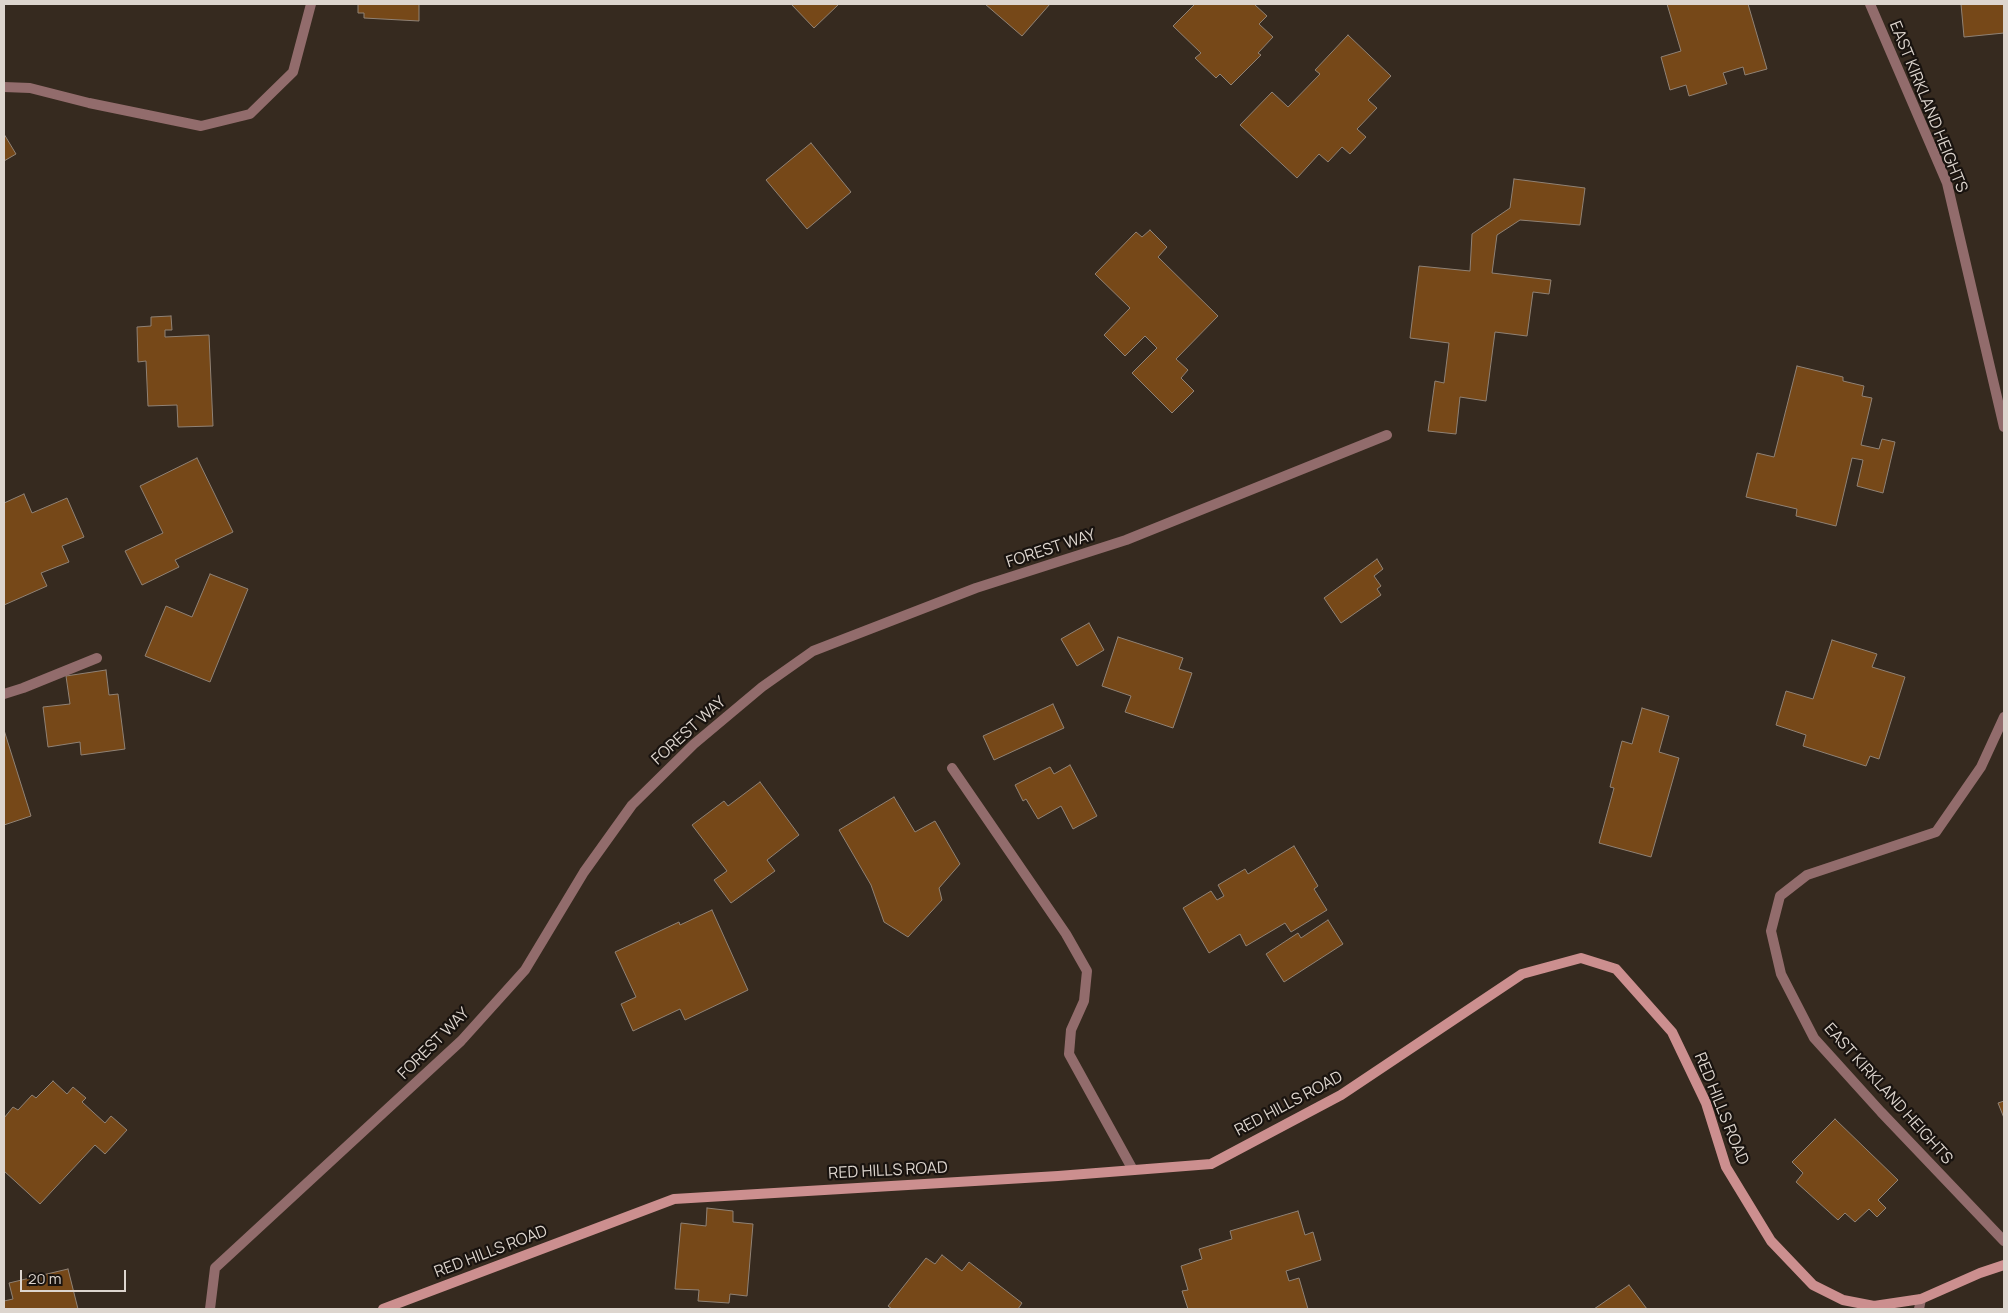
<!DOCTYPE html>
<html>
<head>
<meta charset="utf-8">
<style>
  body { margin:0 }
  #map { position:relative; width:2008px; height:1313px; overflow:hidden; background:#362a1f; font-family:Manrope,sans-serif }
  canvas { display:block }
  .frame { position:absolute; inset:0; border:5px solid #ddd5ce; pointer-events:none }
  .scale { position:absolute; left:20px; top:1270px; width:106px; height:22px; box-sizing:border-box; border:2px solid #ddd5ce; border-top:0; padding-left:6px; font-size:15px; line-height:18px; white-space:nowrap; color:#ddd5ce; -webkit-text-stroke:4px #19130f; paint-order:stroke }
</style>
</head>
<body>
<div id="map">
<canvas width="2008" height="1313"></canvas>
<div class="frame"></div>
<div class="scale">20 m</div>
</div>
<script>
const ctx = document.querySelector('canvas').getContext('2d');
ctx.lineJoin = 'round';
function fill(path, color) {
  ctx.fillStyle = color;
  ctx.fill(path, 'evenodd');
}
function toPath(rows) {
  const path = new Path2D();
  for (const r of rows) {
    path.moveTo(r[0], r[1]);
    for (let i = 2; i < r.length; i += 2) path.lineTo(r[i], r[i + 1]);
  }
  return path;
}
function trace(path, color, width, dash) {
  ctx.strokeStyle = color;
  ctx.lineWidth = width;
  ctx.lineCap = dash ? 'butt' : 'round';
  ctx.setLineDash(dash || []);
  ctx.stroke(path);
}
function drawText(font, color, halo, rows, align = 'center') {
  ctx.font = font + ' Manrope,sans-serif';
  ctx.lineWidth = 4.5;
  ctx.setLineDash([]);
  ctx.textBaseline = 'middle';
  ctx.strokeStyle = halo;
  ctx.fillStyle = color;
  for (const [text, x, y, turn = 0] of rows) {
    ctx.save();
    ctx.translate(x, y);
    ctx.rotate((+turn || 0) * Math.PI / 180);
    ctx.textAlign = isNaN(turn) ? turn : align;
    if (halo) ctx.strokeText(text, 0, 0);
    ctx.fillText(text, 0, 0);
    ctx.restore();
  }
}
const building = toPath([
  [358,4,419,4,419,21,364,18,364,13,358,13,358,4],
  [791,4,839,4,814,28,791,4],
  [985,4,1050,4,1022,36,985,4],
  [1195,4,1254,4,1267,16,1259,24,1273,37,1258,53,1261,55,1231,85,1220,74,1216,78,1195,58,1201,53,1173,26,1195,4],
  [1667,4,1748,4,1767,69,1745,75,1743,67,1723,73,1727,84,1689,96,1686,85,1670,90,1661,57,1681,51,1667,4],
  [1961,4,2004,4,2004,33,1964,37,1961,4],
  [1348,35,1391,76,1368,100,1377,108,1357,129,1366,137,1350,154,1342,147,1328,162,1319,154,1297,178,1240,125,1272,92,1288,107,1320,74,1315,70,1348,35],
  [4,134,16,154,4,161,4,134],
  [811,143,851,192,807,229,766,180,811,143],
  [1514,179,1585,188,1580,225,1520,220,1497,235,1492,273,1551,280,1549,294,1533,292,1527,336,1495,332,1486,401,1460,397,1456,434,1428,431,1435,381,1444,383,1449,343,1410,338,1419,266,1470,271,1472,234,1510,208,1514,179],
  [1150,230,1167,247,1158,257,1218,316,1176,359,1188,370,1181,378,1194,391,1172,413,1132,373,1157,348,1145,336,1125,356,1104,335,1130,308,1095,274,1136,232,1142,237,1150,230],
  [171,316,172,330,165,330,165,337,209,335,213,426,178,427,177,405,148,406,146,361,138,362,137,327,151,326,151,317,171,316],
  [1797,366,1843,377,1843,381,1864,386,1862,396,1872,398,1861,445,1879,449,1882,439,1895,442,1883,493,1857,486,1863,460,1852,458,1836,526,1796,516,1797,509,1746,497,1757,453,1774,457,1797,366],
  [197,458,233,532,175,560,179,567,142,585,125,551,163,533,140,486,197,458],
  [24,494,32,513,67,498,84,537,62,546,69,562,41,573,47,586,4,605,4,503,24,494],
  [1377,559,1383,569,1374,576,1381,586,1377,589,1381,595,1341,623,1324,598,1377,559],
  [210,574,248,589,210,682,145,656,166,606,192,617,210,574],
  [1089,623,1104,650,1077,666,1061,639,1089,623],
  [1118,637,1183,658,1179,669,1192,673,1173,728,1125,712,1131,696,1102,686,1118,637],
  [1832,640,1877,654,1872,667,1905,677,1879,759,1870,756,1866,766,1803,746,1806,735,1776,725,1786,691,1813,699,1832,640],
  [106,670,109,695,118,694,125,749,81,755,80,742,48,747,43,707,70,704,66,676,106,670],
  [1053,704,1064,728,994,760,983,736,1053,704],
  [1642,708,1669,716,1659,752,1679,758,1651,857,1599,843,1614,788,1610,787,1622,741,1632,744,1642,708],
  [4,730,31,816,4,825,4,730],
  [1070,765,1097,816,1073,829,1061,806,1038,819,1026,799,1023,801,1015,785,1050,767,1054,774,1070,765],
  [760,782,799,835,767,860,775,871,731,903,714,880,727,871,692,825,724,801,728,806,760,782],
  [894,797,915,832,935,821,960,864,939,888,942,900,908,937,884,922,871,885,839,830,894,797],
  [1294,846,1318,886,1314,889,1327,910,1291,932,1285,923,1246,946,1240,934,1209,953,1183,908,1211,891,1217,900,1224,896,1218,885,1245,869,1248,874,1294,846],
  [712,910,748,990,685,1020,680,1009,633,1031,621,1004,636,997,615,952,679,922,680,925,712,910],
  [1328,920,1343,944,1284,982,1266,954,1298,933,1301,938,1328,920],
  [53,1081,67,1094,73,1087,86,1098,82,1102,105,1123,111,1116,127,1130,105,1154,95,1145,40,1204,4,1171,4,1118,13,1107,18,1110,32,1095,36,1098,53,1081],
  [2004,1101,2004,1118,1998,1103,2004,1101],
  [1835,1119,1898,1180,1878,1200,1886,1208,1877,1217,1869,1209,1855,1222,1845,1213,1838,1220,1796,1182,1803,1173,1792,1162,1835,1119],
  [707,1208,733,1211,733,1222,753,1224,747,1296,730,1294,729,1303,698,1301,699,1290,675,1289,681,1223,706,1226,707,1208],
  [1298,1211,1305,1235,1313,1232,1321,1260,1286,1271,1289,1281,1299,1278,1308,1309,1188,1309,1182,1291,1188,1290,1181,1266,1202,1259,1199,1249,1232,1239,1230,1231,1298,1211],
  [942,1255,962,1271,969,1262,1022,1303,1018,1309,892,1309,888,1306,926,1258,935,1264,942,1255],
  [68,1269,78,1309,4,1309,4,1301,13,1299,9,1283,68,1269],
  [1629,1285,1647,1309,1594,1309,1629,1285]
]);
fill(building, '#764818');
trace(building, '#908275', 1);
trace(toPath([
  [1870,4,1947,183,2004,427],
  [4,87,30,88,89,103,201,126,250,114,293,72,311,4],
  [4,694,23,688,97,658],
  [2004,717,1981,767,1936,832,1807,875,1780,896,1771,931,1781,974,1814,1038,1881,1112,2004,1241],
  [952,768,1066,934,1087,971,1084,1001,1071,1030,1069,1054,1133,1170],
  [210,1309,215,1268,461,1041,525,970,584,872,632,805,694,744,762,687,813,651,976,588,1126,540,1387,435],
  [1919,1309,1921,1299]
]), '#926c6c', 10);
trace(toPath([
  [383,1309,674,1199,1058,1176,1211,1164,1341,1095,1522,974,1581,958,1616,969,1672,1032,1706,1103,1726,1167,1771,1241,1813,1285,1843,1300,1874,1306,1921,1299,1980,1273,2004,1265]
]), '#cc8f8f', 10);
drawText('16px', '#ddd5ce', '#19130f', [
  ["EAST KIRKLAND HEIGHTS",1928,107,68],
  ["FOREST WAY",1051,549,-18],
  ["FOREST WAY",689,731,-42],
  ["FOREST WAY",434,1044,-45],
  ["EAST KIRKLAND HEIGHTS",1888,1094,48],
  ["RED HILLS ROAD",1289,1104,-28],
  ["RED HILLS ROAD",1721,1109,68],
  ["RED HILLS ROAD",888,1171,-3],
  ["RED HILLS ROAD",491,1252,-21]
]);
</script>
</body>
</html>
